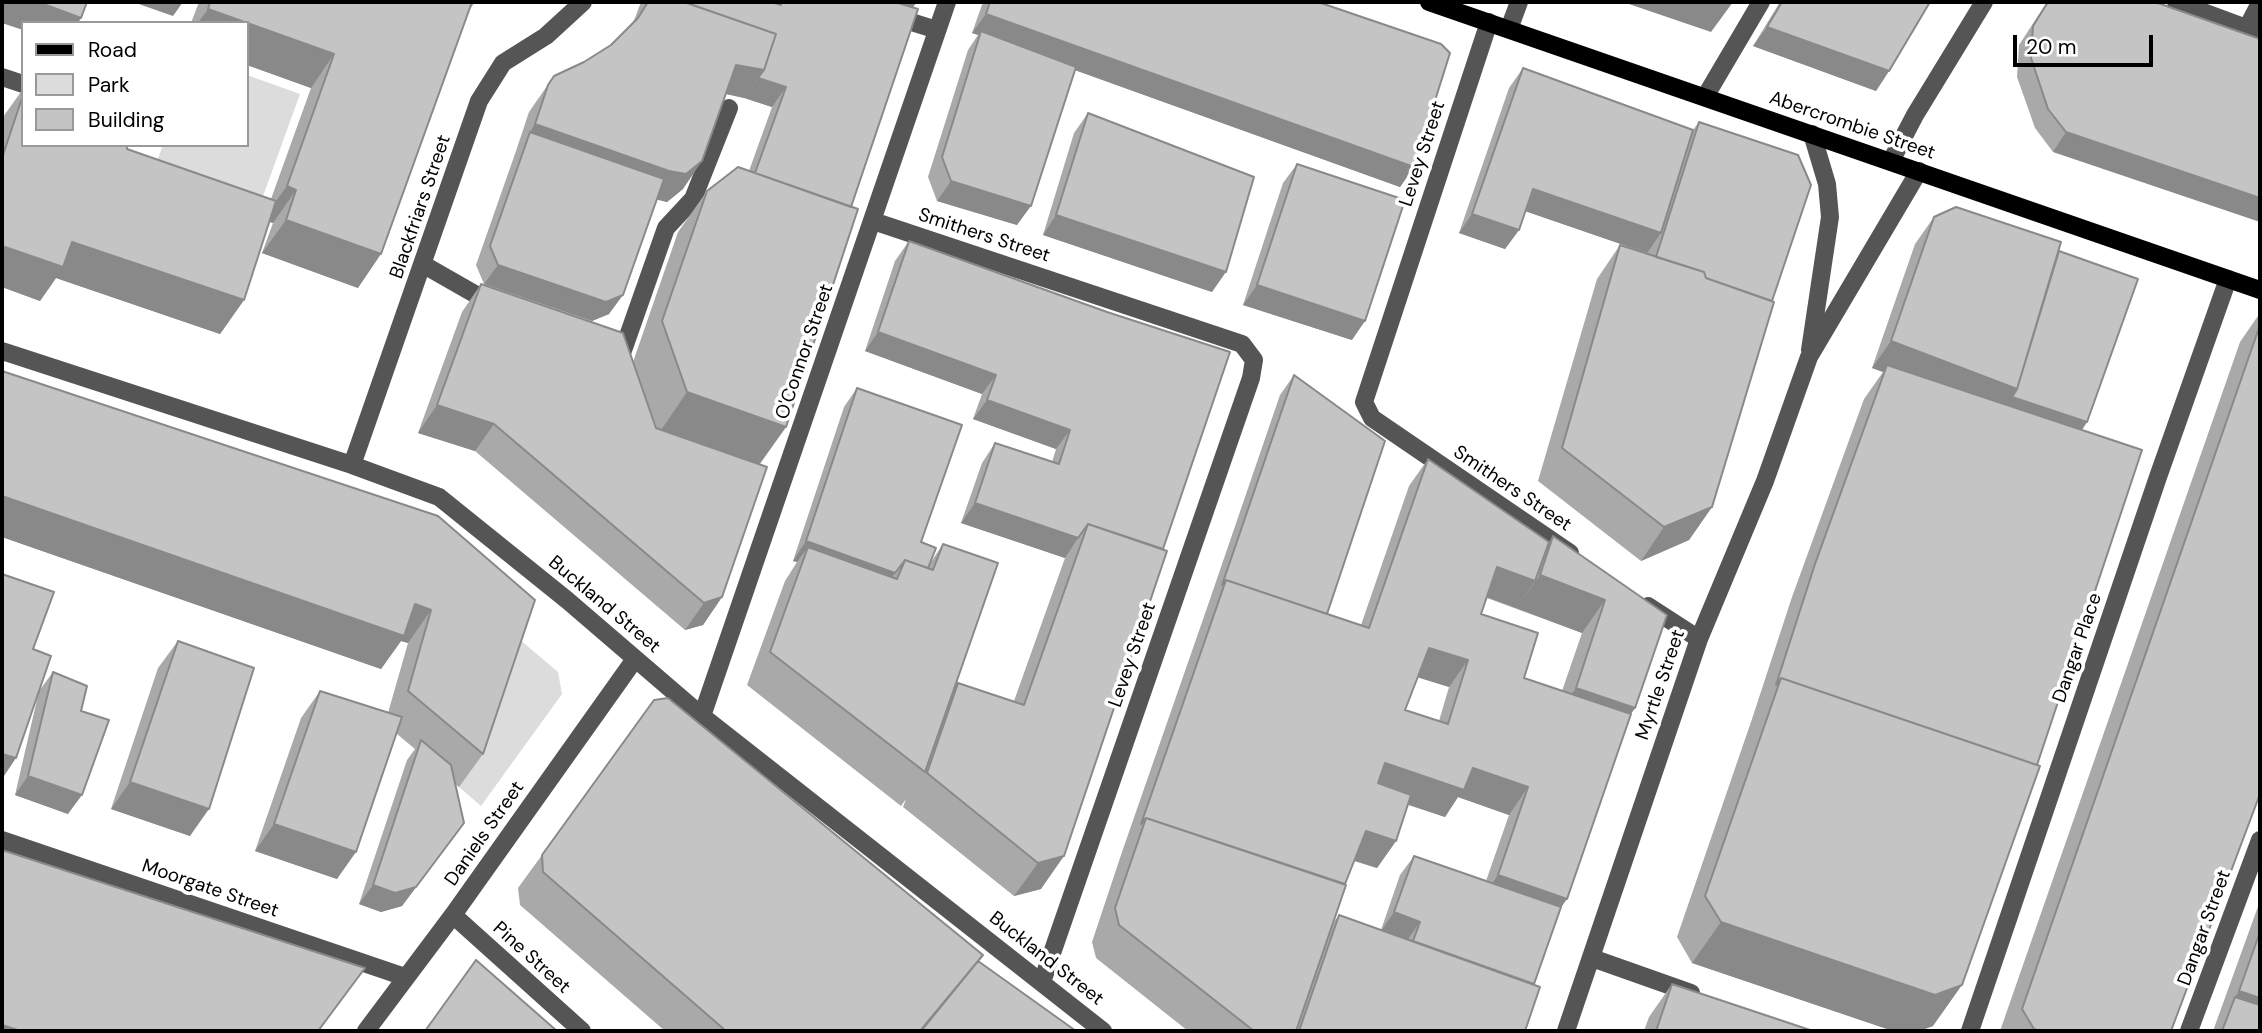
<!DOCTYPE html>
<html>
<head>
<meta charset="utf-8">
<style>
  body { margin:0 }
  #map { position:relative; width:2262px; height:1033px; overflow:hidden; background:#fff; font-family:"DM Sans",sans-serif }
  canvas { display:block }
  .frame { position:absolute; inset:0; border:4px solid #000; pointer-events:none }
  .legend { position:absolute; left:21px; top:21px; width:228px; height:126px; box-sizing:border-box; background:#fff; border:2px solid #999; margin:0; padding:9px 12px; list-style:none; font-size:21px; color:#000 }
  .legend li { display:flex; align-items:center; gap:14px; height:35px }
  .legend b { width:35px; border:2px solid #999 }
  .scale { position:absolute; left:2013px; top:35px; width:140px; height:32px; box-sizing:border-box; border:4px solid #000; border-top:0; padding-left:9px; font-size:21px; line-height:24px; white-space:nowrap; color:#000; -webkit-text-stroke:5px #fff; paint-order:stroke }
</style>
</head>
<body>
<div id="map">
<canvas width="2262" height="1033"></canvas>
<div class="frame"></div>
<ul class="legend">
<li><b style="height:9px;background:#000"></b>Road</li>
<li><b style="height:19px;background:#dcdcdc"></b>Park</li>
<li><b style="height:19px;background:#c4c4c4"></b>Building</li>
</ul>
<div class="scale">20 m</div>
</div>
<script>
const ctx = document.querySelector('canvas').getContext('2d');
ctx.lineJoin = 'round';
function fill(path, color) {
  ctx.fillStyle = color;
  ctx.fill(path, 'evenodd');
}
function toPath(rows) {
  const path = new Path2D();
  for (const r of rows) {
    path.moveTo(r[0], r[1]);
    for (let i = 2; i < r.length; i += 2) path.lineTo(r[i], r[i + 1]);
  }
  return path;
}
function trace(path, color, width, dash) {
  ctx.strokeStyle = color;
  ctx.lineWidth = width;
  ctx.lineCap = dash ? 'butt' : 'round';
  ctx.setLineDash(dash || []);
  ctx.stroke(path);
}
function drawText(font, color, halo, rows, align = 'center') {
  ctx.font = font + ' "DM Sans",sans-serif';
  ctx.lineWidth = 7;
  ctx.setLineDash([]);
  ctx.textBaseline = 'middle';
  ctx.strokeStyle = halo;
  ctx.fillStyle = color;
  for (const [text, x, y, turn = 0] of rows) {
    ctx.save();
    ctx.translate(x, y);
    ctx.rotate((+turn || 0) * Math.PI / 180);
    ctx.textAlign = isNaN(turn) ? turn : align;
    if (halo) ctx.strokeText(text, 0, 0);
    ctx.fillText(text, 0, 0);
    ctx.restore();
  }
}
fill(toPath([
  [247,75,300,94,254,221,154,169,163,145,247,145],
  [512,633,558,672,562,694,481,806,459,787]
]), '#dcdcdc');
trace(toPath([
  [847,2,937,30],
  [2176,2,2260,33],
  [1489,22,1364,402,1372,418,1570,553],
  [2247,28,2260,3],
  [1509,29,1519,2],
  [2,77,23,84],
  [1705,97,1761,2],
  [1891,161,1915,115,1984,2],
  [873,221,1242,344,1254,360,1251,378,1042,982],
  [424,265,494,305],
  [1810,350,1830,217,1827,184,1812,134],
  [2,351,352,465,439,497,567,600,702,716,1103,1031],
  [621,356,666,228,693,199,729,108],
  [352,465,479,101,503,63,546,36,583,2],
  [1648,606,1699,639],
  [702,716,947,2],
  [2,840,405,977],
  [453,915,582,1031],
  [1592,958,1691,993],
  [366,1031,453,915,635,659],
  [1566,1031,1699,639,1765,481,1809,357,1919,171],
  [1970,1031,2158,477,2228,279],
  [2189,1031,2260,840]
]), '#555', 18);
trace(toPath([
  [1429,2,2260,290]
]), '#000', 18);
fill(toPath([
  [199,2,475,2,468,12,358,288,262,253,273,223,269,222,244,300,220,334,56,278,40,301,2,287,2,121,3,117,23,89,23,145,127,149,271,199,311,88,247,65,247,23,191,23],
  [641,2,917,2,913,7,851,207,786,427,759,464,722,597,703,625,685,630,475,451,418,433,462,312,481,284,633,362,678,232,707,191,749,171,772,107,745,98,726,94,683,189,667,202,656,199,609,314,592,321,484,284,476,265,516,151,529,112,554,76,584,62,611,45,631,25,635,18],
  [635,367,657,429,656,428],
  [983,2,1318,2,1414,167,1400,187,1075,70,1017,225,937,201,928,177,968,50,978,35,972,33],
  [1780,2,1930,2,1889,71,1876,91,1753,46],
  [2047,2,2155,2,2260,39,2053,152,2035,128,2017,77,2019,45],
  [1523,68,1693,130,1699,122,1772,301,1712,507,1689,540,1641,561,1538,481,1597,279,1620,245,1647,254,1647,253,1525,211,1519,230,1505,249,1459,233,1509,88],
  [1088,113,1212,292,1043,235,1074,133],
  [1297,164,1352,340,1243,305,1283,183],
  [1934,217,2059,251,2087,422,2082,430,1933,1026,1919,1031,1893,1031,1692,963,1677,937,1752,719,1792,597,1864,399,1883,372,1872,368,1915,244],
  [909,241,1107,312,1230,352,1041,889,1014,896,903,807,906,799,901,806,747,685,785,581,797,562,793,561,844,407,857,388,921,542,931,562,943,544,954,689,958,683,1014,701,1065,558,961,523,982,463,995,443,1052,462,1056,449,973,419,982,394,865,351,895,261],
  [2260,313,2260,794,2171,1031,2000,1031,2240,342],
  [2,371,438,516,483,754,459,787,455,784,464,823,402,906,381,912,359,904,407,760,415,749,397,734,337,879,255,851,301,718,320,691,388,713,408,643,401,641,381,669,2,537],
  [1294,375,1327,614,1361,625,1409,486,1428,459,1549,542,1553,536,1667,615,1635,708,1631,714,1534,984,1525,1031,1188,1031,1096,958,1092,942,1122,852,1208,605,1280,395],
  [1487,598,1582,633,1562,691,1524,678,1481,614],
  [1418,677,1449,687,1439,721,1405,710],
  [1458,797,1509,815,1486,881,1414,856,1400,875,1381,930,1339,915,1333,923,1345,884,1354,861,1377,868,1396,841,1408,805,1445,817],
  [178,641,190,836,111,809,158,668],
  [53,672,81,711,68,814,15,795,39,691],
  [542,855,978,961,1076,1031,665,1031,520,905,518,888],
  [2260,901,2260,1031,2213,1031],
  [1672,984,1813,1031,1644,1031,1649,1017]
]), '#a9a9a9');
fill(toPath([
  [2,2,38,2,81,18,78,23,23,23,23,30,2,23],
  [133,2,183,2,173,16],
  [889,2,917,2,911,9],
  [1623,2,1733,2,1711,32],
  [208,9,246,23,198,23],
  [986,14,1414,167,1400,187,980,36,981,31,978,35,972,33],
  [247,23,334,54,311,88,247,65],
  [1767,27,1889,71,1876,91,1753,46],
  [736,65,764,70,744,98,717,92],
  [758,78,786,87,772,107,744,98],
  [535,124,702,161,683,189,667,202,650,198,530,132],
  [2066,132,2260,198,2260,222,2053,152],
  [951,181,1031,206,1017,225,937,201],
  [287,186,296,190,273,223,263,219],
  [1533,189,1661,233,1647,253,1519,209],
  [1472,214,1519,230,1505,249,1459,233],
  [1056,215,1226,272,1212,292,1043,235],
  [286,220,381,254,358,288,262,253],
  [72,242,244,300,220,334,56,278,40,301,2,287,2,246],
  [498,265,623,295,609,314,592,321,484,284],
  [1257,285,1365,321,1352,340,1243,305],
  [878,332,996,375,982,394,865,351],
  [1891,341,2017,389,2087,422,2074,441,1887,365,1883,372,1872,368],
  [687,392,786,427,757,468,659,433],
  [987,400,1070,430,1056,449,973,419],
  [437,405,494,424,475,451,418,433],
  [2,496,415,604,431,610,408,643,401,641,381,669,2,537],
  [975,503,1078,538,1065,558,961,523],
  [1712,507,1689,540,1641,561,1664,527],
  [806,541,895,573,881,593,808,547,797,562,793,561],
  [1497,567,1535,581,1516,608,1478,594],
  [1540,575,1605,600,1582,633,1516,608],
  [722,597,703,625,685,630,704,603],
  [1429,648,1468,660,1449,687,1410,675],
  [1576,688,1635,708,1611,741,1552,721],
  [2,754,16,758,2,779],
  [1385,763,1473,768,1528,787,1509,815,1458,797,1445,817,1366,790],
  [28,776,82,795,68,814,15,795],
  [130,782,209,809,190,836,111,809],
  [464,823,402,906,381,912,359,904,373,885],
  [274,824,356,852,337,879,255,851],
  [1366,831,1396,841,1377,868,1346,858],
  [1064,856,1041,889,1014,896,1038,863],
  [1498,875,1567,899,1548,926,1479,902],
  [1394,912,1420,922,1406,942,1381,931],
  [1721,922,1962,985,1933,1026,1919,1031,1893,1031,1692,963],
  [365,968,319,1031,318,1031],
  [2239,991,2260,998,2260,1031,2235,997],
  [2,1025,21,1031,2,1031]
]), '#898989');
const building = toPath([
  [38,2,87,2,81,18,38,2],
  [210,2,472,2,381,254,286,220,296,190,287,186,334,54,208,9,210,2],
  [648,2,684,2,776,34,764,70,736,65,702,161,686,174,669,171,535,124,548,85,554,76,584,62,611,45,638,18,648,2],
  [684,2,771,2,781,5,780,2,895,2,918,9,851,207,755,173,786,87,758,78,764,70,776,34,684,2],
  [990,2,1318,2,1441,44,1450,53,1414,167,986,14,990,2],
  [1782,2,1930,2,1889,71,1767,27,1782,2],
  [2048,2,2155,2,2260,39,2260,198,2066,132,2048,109,2031,58,2033,26,2048,2],
  [981,31,1076,67,1031,206,951,181,942,157,981,31],
  [1523,68,1693,130,1661,233,1533,189,1519,230,1472,214,1523,68],
  [23,95,23,145,127,145,127,149,276,201,244,300,72,242,63,267,2,246,2,158,23,95],
  [1088,113,1254,177,1226,272,1056,215,1088,113],
  [1699,122,1798,155,1811,185,1772,301,1706,278,1704,272,1656,257,1699,122],
  [530,132,664,179,623,295,606,302,498,265,490,246,530,132],
  [1297,164,1405,200,1365,321,1257,285,1297,164],
  [738,167,858,209,786,427,687,392,662,321,707,191,738,167],
  [1956,207,2061,242,2017,389,1891,341,1934,217,1956,207],
  [909,241,1107,312,1230,352,1163,549,1088,524,1078,538,975,503,995,443,1059,464,1070,430,987,400,996,375,878,332,909,241],
  [1620,245,1704,272,1706,278,1774,302,1712,507,1664,527,1562,448,1620,245],
  [2059,251,2138,279,2087,422,2012,397,2017,389,2059,251],
  [481,284,623,333,656,428,767,467,722,597,704,603,494,424,437,405,481,284],
  [2260,325,2260,794,2171,1031,2040,1031,2034,1029,2022,1009,2260,325],
  [1887,365,2142,450,2037,765,1781,678,1776,685,1815,564,1887,365],
  [2,371,438,516,535,600,483,754,408,691,431,610,415,604,404,636,2,496,2,371],
  [1294,375,1385,441,1327,614,1226,580,1222,585,1294,375],
  [857,388,962,425,921,542,936,548,928,568,905,560,895,573,806,541,857,388],
  [1428,459,1549,542,1535,581,1497,567,1481,614,1538,633,1524,678,1631,714,1567,899,1498,875,1528,787,1473,768,1464,790,1385,763,1378,783,1411,795,1396,841,1366,831,1345,884,1146,818,1141,824,1226,580,1369,628,1428,459],
  [1429,648,1468,660,1448,724,1405,710,1429,648],
  [1088,524,1167,551,1064,856,1038,863,927,773,958,683,1024,705,1088,524],
  [1553,536,1667,615,1635,708,1576,688,1605,600,1540,575,1553,536],
  [943,544,998,563,925,772,770,652,808,547,897,579,905,560,933,570,943,544],
  [2,574,54,592,33,649,51,656,16,758,2,754,2,574],
  [178,641,254,668,209,809,130,782,178,641],
  [53,672,87,686,81,711,109,720,82,795,28,776,53,672],
  [1781,678,2040,766,1962,985,1935,995,1721,922,1705,896,1781,678],
  [320,691,402,717,356,852,274,824,320,691],
  [668,698,983,955,920,1031,726,1031,543,872,542,855,654,700,668,698],
  [421,740,451,765,464,823,416,887,395,893,373,885,421,740],
  [1146,818,1346,885,1296,1031,1254,1031,1119,925,1115,908,1146,818],
  [2,850,365,968,318,1031,21,1031,2,1025,2,850],
  [1414,856,1561,907,1534,984,1413,941,1420,922,1394,912,1414,856],
  [1339,915,1540,987,1525,1031,1299,1031,1339,915],
  [2260,932,2260,998,2239,991,2260,932],
  [476,960,557,1031,425,1031,476,960],
  [978,961,1076,1031,921,1031,978,961],
  [1672,984,1813,1031,1656,1031,1672,984],
  [2235,997,2260,1005,2260,1031,2222,1031,2235,997]
]);
fill(building, '#c4c4c4');
trace(building, '#898989', 2);
drawText('19px', '#000', '#fff', [
  ["Abercrombie Street",1852,126,19],
  ["Levey Street",1423,154,-72],
  ["Blackfriars Street",421,207,-71],
  ["Smithers Street",984,236,18],
  ["O'Connor Street",805,352,-71],
  ["Smithers Street",1512,489,34],
  ["Buckland Street",604,605,40],
  ["Dangar Place",2078,648,-71],
  ["Levey Street",1133,655,-71],
  ["Myrtle Street",1661,685,-71],
  ["Daniels Street",485,834,-55],
  ["Moorgate Street",210,889,19],
  ["Dangar Street",2205,928,-70],
  ["Pine Street",531,958,42],
  ["Buckland Street",1046,959,38]
]);
</script>
</body>
</html>
